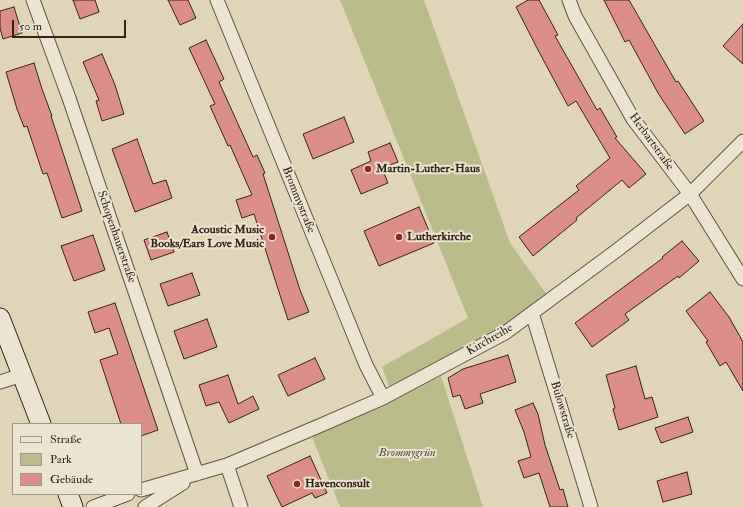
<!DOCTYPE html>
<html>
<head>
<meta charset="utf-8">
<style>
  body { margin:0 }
  #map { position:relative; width:743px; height:507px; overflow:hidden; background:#e0d6b7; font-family:"IM FELL Double Pica",serif }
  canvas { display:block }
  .legend { position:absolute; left:12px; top:423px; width:130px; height:72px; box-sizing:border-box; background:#ebe4d0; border:1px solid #a29786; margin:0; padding:5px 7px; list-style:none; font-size:12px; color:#352318 }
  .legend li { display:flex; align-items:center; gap:8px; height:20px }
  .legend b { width:20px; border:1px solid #a29786 }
  .scale { position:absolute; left:12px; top:20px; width:114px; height:18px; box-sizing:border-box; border:2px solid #352318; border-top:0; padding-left:5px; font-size:12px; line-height:14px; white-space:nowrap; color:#352318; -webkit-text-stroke:3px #ebe4d0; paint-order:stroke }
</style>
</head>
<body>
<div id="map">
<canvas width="743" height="507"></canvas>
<ul class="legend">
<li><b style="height:5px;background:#ebe4d0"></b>Straße</li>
<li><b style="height:11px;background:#babc89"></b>Park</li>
<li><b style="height:11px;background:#da8e86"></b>Gebäude</li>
</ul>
<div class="scale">50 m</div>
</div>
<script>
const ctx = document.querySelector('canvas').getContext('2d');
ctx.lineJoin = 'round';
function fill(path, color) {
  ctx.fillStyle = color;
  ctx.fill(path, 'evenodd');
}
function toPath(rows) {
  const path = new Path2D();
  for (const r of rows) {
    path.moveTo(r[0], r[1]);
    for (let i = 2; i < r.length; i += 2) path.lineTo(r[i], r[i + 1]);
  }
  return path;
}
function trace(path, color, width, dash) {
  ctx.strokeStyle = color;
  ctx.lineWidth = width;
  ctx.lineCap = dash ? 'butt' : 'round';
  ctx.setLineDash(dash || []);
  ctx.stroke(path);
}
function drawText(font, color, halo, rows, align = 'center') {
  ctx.font = font + ' "IM FELL Double Pica",serif';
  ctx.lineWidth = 4;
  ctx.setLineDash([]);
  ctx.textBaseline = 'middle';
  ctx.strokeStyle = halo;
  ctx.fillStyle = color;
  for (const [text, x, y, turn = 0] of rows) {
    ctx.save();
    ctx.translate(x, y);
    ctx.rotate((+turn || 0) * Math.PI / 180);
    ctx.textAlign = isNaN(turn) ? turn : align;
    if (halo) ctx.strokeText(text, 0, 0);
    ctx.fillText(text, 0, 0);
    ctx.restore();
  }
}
fill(toPath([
  [340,0,424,0,510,243,548,296,502,328,390,389,382,367,468,318],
  [441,376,483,507,340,507,312,437]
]), '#babc89');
const building = toPath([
  [73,0,95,0,99,12,80,19,73,0],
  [168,0,188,0,196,18,180,25,168,0],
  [528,0,539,0,558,35,555,36,597,110,600,108,617,137,615,138,646,174,629,188,622,180,576,218,577,220,533,256,519,237,579,190,576,186,610,158,576,101,568,106,538,50,516,7,528,0],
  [604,0,629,0,676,82,678,81,704,121,685,134,658,93,629,40,625,42,604,0],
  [14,7,22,33,3,39,0,28,0,11,14,7],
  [743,24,743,64,723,46,743,24],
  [206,40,224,79,219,82,253,157,257,155,265,173,263,174,300,290,309,312,288,320,254,214,242,218,236,200,252,195,230,145,228,146,210,106,215,104,189,48,206,40],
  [102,54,115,85,124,114,102,121,96,101,99,100,83,62,102,54],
  [34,63,42,89,52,116,51,116,82,211,62,218,47,173,43,174,27,126,24,127,17,109,6,72,34,63],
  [344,117,354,142,313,159,303,134,344,117],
  [137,139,153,184,166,180,172,198,135,212,112,149,137,139],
  [390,143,398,162,382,168,388,183,361,194,351,170,371,161,368,152,390,143],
  [419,207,434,243,379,266,364,231,419,207],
  [167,232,174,252,151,260,144,240,167,232],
  [93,235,105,270,74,281,61,246,93,235],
  [682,241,699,261,679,278,678,276,625,314,629,320,592,347,575,323,663,258,662,257,682,241],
  [192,273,200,295,168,306,160,284,192,273],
  [710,292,729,317,743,342,743,391,726,362,720,366,706,342,708,341,686,311,710,292],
  [115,303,158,430,141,436,141,424,121,424,100,360,118,354,109,328,95,333,88,312,115,303],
  [207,319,217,347,184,359,174,331,207,319],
  [508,355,516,382,480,394,483,403,465,409,460,395,453,397,448,378,463,369,508,355],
  [315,358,325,379,288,396,278,375,315,358],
  [636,366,645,399,652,397,658,417,619,430,613,409,615,408,606,375,636,366],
  [228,375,238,404,253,396,259,409,229,423,219,402,206,406,199,385,228,375],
  [533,403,538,414,545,445,560,490,563,489,568,507,550,507,539,473,524,478,518,461,531,457,524,432,515,410,533,403],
  [688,417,693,432,661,443,655,428,688,417],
  [310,456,327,493,315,498,312,493,282,507,267,476,310,456],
  [687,472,692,494,663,502,657,481,687,472]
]);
fill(building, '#da8e86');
trace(building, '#352318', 1);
const minor = toPath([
  [33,0,69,98,197,474],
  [217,0,366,365,383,398],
  [569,0,575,16,633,119,690,194,743,279],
  [532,313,591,507],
  [0,382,22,375],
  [227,465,241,507],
  [141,490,227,465,319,426,383,398,505,333,616,251,690,194,743,141],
  [93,507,128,494],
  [145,507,183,483]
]);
const secondary = toPath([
  [0,318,41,424],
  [68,494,73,507]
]);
trace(minor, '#605040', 15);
trace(secondary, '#352318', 21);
trace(minor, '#ebe4d0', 13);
trace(secondary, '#ebe4d0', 19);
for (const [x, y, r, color] of [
  [368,169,4,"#8f2418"],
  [272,237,4,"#8f2418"],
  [399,237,4,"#8f2418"],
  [297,484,4,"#8f2418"]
]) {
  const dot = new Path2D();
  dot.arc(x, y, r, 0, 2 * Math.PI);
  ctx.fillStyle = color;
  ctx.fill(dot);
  trace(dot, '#ebe4d0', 1.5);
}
drawText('12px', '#352318', '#ebe4d0', [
  ["Herbartstraße",651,142,54],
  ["Brommystraße",298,200,68],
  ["Schopenhauerstraße",116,237,71],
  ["Kirchreihe",490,340,-30],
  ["Bülowstraße",562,410,73]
]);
drawText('bold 12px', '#352318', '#ebe4d0', [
  ["Martin-Luther-Haus",376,169],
  ["Acoustic Music",264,230,"right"],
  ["Books/Ears Love Music",264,244,"right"],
  ["Lutherkirche",407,237],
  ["Havenconsult",305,484]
], 'left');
drawText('italic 12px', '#564934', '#ebe4d0', [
  ["Brommygrün",407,453]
]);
</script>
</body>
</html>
